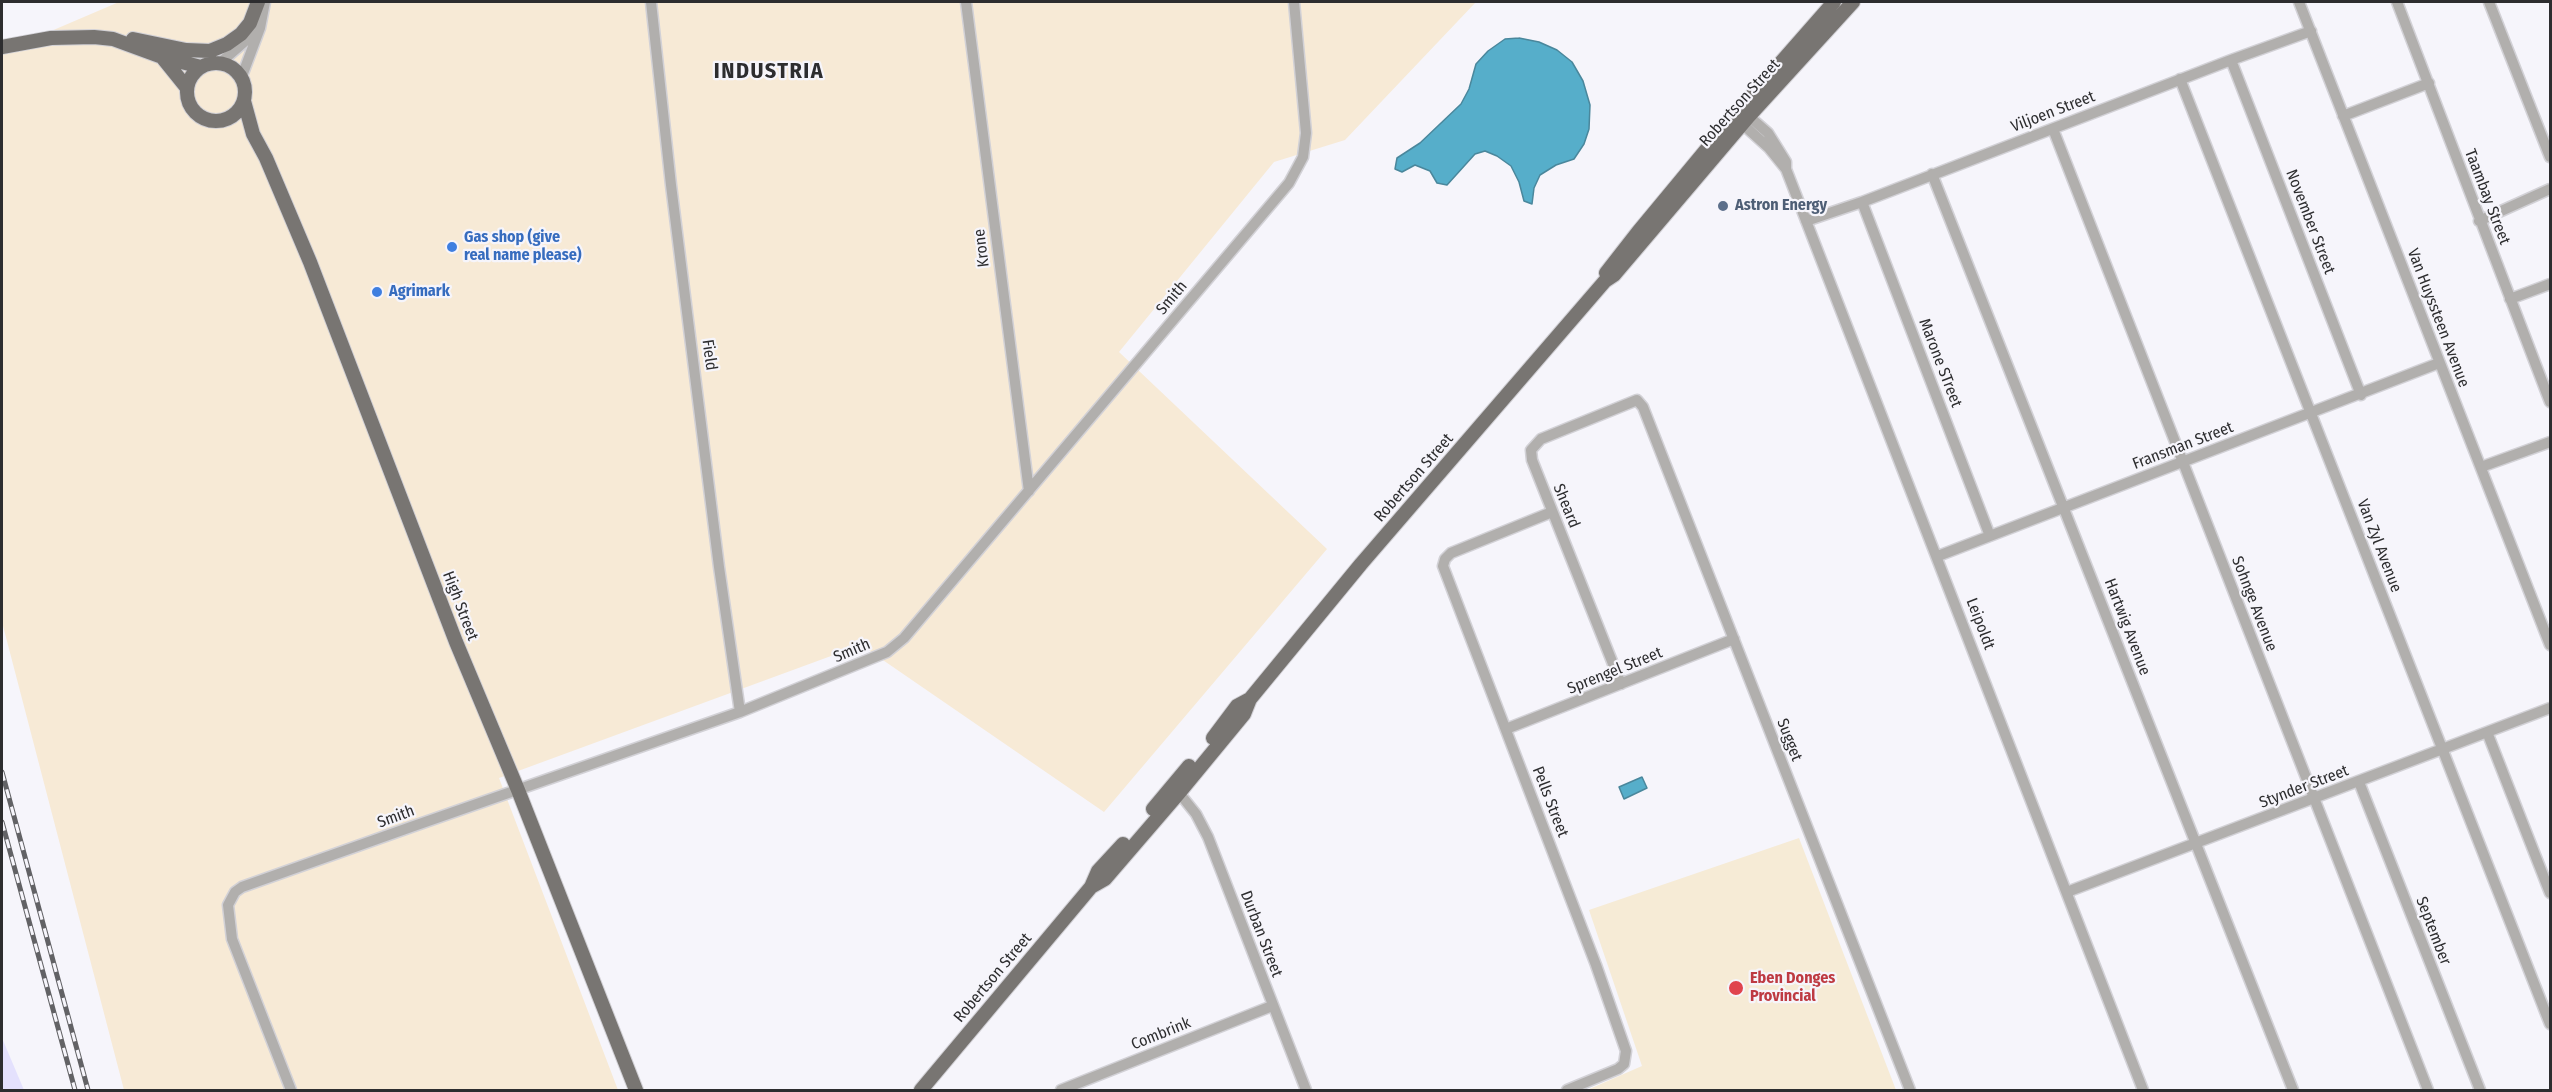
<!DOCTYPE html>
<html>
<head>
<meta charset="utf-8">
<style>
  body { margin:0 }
  #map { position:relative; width:2552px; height:1092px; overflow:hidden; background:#f6f5fb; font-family:"Fira Sans Condensed",sans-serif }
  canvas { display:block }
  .frame { position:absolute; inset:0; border:3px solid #2d2d2f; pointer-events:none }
</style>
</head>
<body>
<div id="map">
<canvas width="2552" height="1092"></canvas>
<div class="frame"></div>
</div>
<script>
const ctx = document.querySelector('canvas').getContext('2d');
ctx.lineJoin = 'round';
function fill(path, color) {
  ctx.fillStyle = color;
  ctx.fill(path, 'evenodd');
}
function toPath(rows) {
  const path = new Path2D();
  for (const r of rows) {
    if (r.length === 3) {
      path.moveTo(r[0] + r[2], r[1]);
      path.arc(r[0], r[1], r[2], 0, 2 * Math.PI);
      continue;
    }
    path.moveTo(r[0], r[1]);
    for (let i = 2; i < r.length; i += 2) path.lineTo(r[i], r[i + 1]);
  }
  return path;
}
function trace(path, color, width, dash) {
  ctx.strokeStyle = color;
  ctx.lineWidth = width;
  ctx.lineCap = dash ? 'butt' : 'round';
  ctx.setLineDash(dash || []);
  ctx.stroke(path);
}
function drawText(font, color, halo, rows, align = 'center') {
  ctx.font = font + ' "Fira Sans Condensed",sans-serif';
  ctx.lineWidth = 4.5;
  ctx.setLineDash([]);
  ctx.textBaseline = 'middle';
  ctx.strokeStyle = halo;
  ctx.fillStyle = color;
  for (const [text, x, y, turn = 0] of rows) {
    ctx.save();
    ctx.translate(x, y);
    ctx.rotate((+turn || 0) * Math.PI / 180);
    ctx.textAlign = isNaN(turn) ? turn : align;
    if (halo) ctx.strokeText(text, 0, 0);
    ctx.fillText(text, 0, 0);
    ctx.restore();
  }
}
fill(toPath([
  [119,2,1476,2,1345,140,1274,162,1119,352,1327,549,1104,812,861,645,499,778,618,1090,124,1090,2,622,2,52]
]), '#f7ead6');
fill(toPath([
  [1799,838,1896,1090,1587,1090,1642,1066,1589,910]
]), '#f6ebd6');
fill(toPath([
  [2,1038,24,1090,2,1090]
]), '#e4e1fd');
const water = toPath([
  [1519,38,1539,42,1557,50,1572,62,1583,81,1590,105,1589,129,1584,144,1574,159,1556,165,1540,175,1534,188,1532,204,1524,201,1519,182,1511,166,1497,156,1485,151,1475,154,1447,185,1437,183,1430,171,1415,165,1402,172,1395,169,1397,158,1420,143,1461,104,1469,89,1476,64,1488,51,1505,39,1519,38],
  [1642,777,1647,788,1624,799,1619,787,1642,777]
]);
fill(water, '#56aeca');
trace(water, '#4a879c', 1.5);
const minor = toPath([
  [651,2,671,185,719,567,740,712],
  [966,2,1029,491],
  [2299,2,2550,645],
  [2397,2,2550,402],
  [2489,2,2550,157],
  [2231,60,2361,395],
  [220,63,258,30],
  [242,76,260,28,265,2],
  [2180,79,2550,1024],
  [1744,112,1768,133,1786,162,1786,169,2143,1090],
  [2343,116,2429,83],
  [1738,120,1769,148,1786,169],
  [2053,129,2428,1090],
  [1932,174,2293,1090],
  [1862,202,1990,536],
  [1806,221,1862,202,2231,60,2311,31],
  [2479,221,2550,189],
  [2510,299,2550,284],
  [2481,467,2550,442],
  [1552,512,1451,553,1445,559,1443,566,1596,965,1626,1051,1624,1064,1618,1069,1567,1090],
  [1938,556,2439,363],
  [1621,684,1532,460,1531,450,1541,439,1637,400,1643,407,1910,1090],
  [1506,729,1734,639],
  [2487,732,2550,893],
  [2359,782,2480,1090],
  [1176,789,1196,814,1208,837,1306,1090],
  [2067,892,2550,708],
  [291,1090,232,939,228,905,235,892,242,887,411,827,740,712,887,652,904,638,1289,183,1303,157,1306,133,1294,2],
  [1061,1090,1272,1006]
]);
const major = toPath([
  [133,39,186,50,210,51,227,44,241,34,250,23,258,2],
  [2,47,51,38,94,37,113,39,162,57,201,67],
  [162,57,187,88],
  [216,92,29],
  [244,101,253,134,266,158,310,262,456,642,518,790,636,1090],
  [1606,273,1638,232,1740,109,1834,2],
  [1213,738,1237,706,1250,699],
  [1153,809,1189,766],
  [1091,887,1105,879,1179,793,1244,714,1250,699,1361,564,1605,281,1614,275,1749,116,1853,2],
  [921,1090,1091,887,1098,871,1123,844]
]);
trace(minor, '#d2d1d6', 13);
trace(major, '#d2d1d6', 16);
trace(minor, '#b1afad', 10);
trace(major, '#787572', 14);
const rail = toPath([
  [2,772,88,1090],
  [2,822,75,1090]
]);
trace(rail, '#626265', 5);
trace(rail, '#f6f5fb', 3, [9]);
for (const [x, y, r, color] of [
  [1723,206,6,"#5c6f8a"],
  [452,247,6,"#3f7fe0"],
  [377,292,6,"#3f7fe0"],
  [1736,988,8,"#e0444e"]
]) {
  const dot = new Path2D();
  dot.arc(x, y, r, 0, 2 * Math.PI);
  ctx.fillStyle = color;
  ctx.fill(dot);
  trace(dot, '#f6f5fb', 2);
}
drawText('16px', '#2d2d2f', '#f6f5fb', [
  ["Robertson Street",1740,103,-48],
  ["Viljoen Street",2053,112,-21],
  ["Taambay Street",2487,197,69],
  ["November Street",2310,222,69],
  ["Krone",982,248,-97],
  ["Smith",1172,298,-50],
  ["Van Huyssteen Avenue",2438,318,69],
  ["Field",709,355,82],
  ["Marone STreet",1940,363,69],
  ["Fransman Street",2183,446,-21],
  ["Robertson Street",1414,478,-49],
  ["Sheard",1566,506,68],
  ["Van Zyl Avenue",2379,546,69],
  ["Sohnge Avenue",2254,604,69],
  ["High Street",460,606,69],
  ["Leipoldt",1980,624,69],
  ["Hartwig Avenue",2127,627,69],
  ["Smith",852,651,-23],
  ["Sprengel Street",1615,671,-22],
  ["Sugget",1789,740,69],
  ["Stynder Street",2304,787,-21],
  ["Pells Street",1550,802,69],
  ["Smith",396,817,-20],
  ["September",2433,931,69],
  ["Durban Street",1261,934,69],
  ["Robertson Street",993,978,-50],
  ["Combrink",1161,1034,-22]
]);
drawText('bold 16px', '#4e5e75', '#f6f5fb', [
  ["Astron Energy",1735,206]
], 'left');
drawText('bold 16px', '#366cbe', '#f6f5fb', [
  ["Gas shop (give",464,238],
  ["real name please)",464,256],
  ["Agrimark",389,292]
], 'left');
drawText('bold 16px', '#be3a42', '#f6f5fb', [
  ["Eben Donges",1750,979],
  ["Provincial",1750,997]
], 'left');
ctx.letterSpacing = '1.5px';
drawText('bold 22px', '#2d2d2f', '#f6f5fb', [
  ["INDUSTRIA",769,72]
]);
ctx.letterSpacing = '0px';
</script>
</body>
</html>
